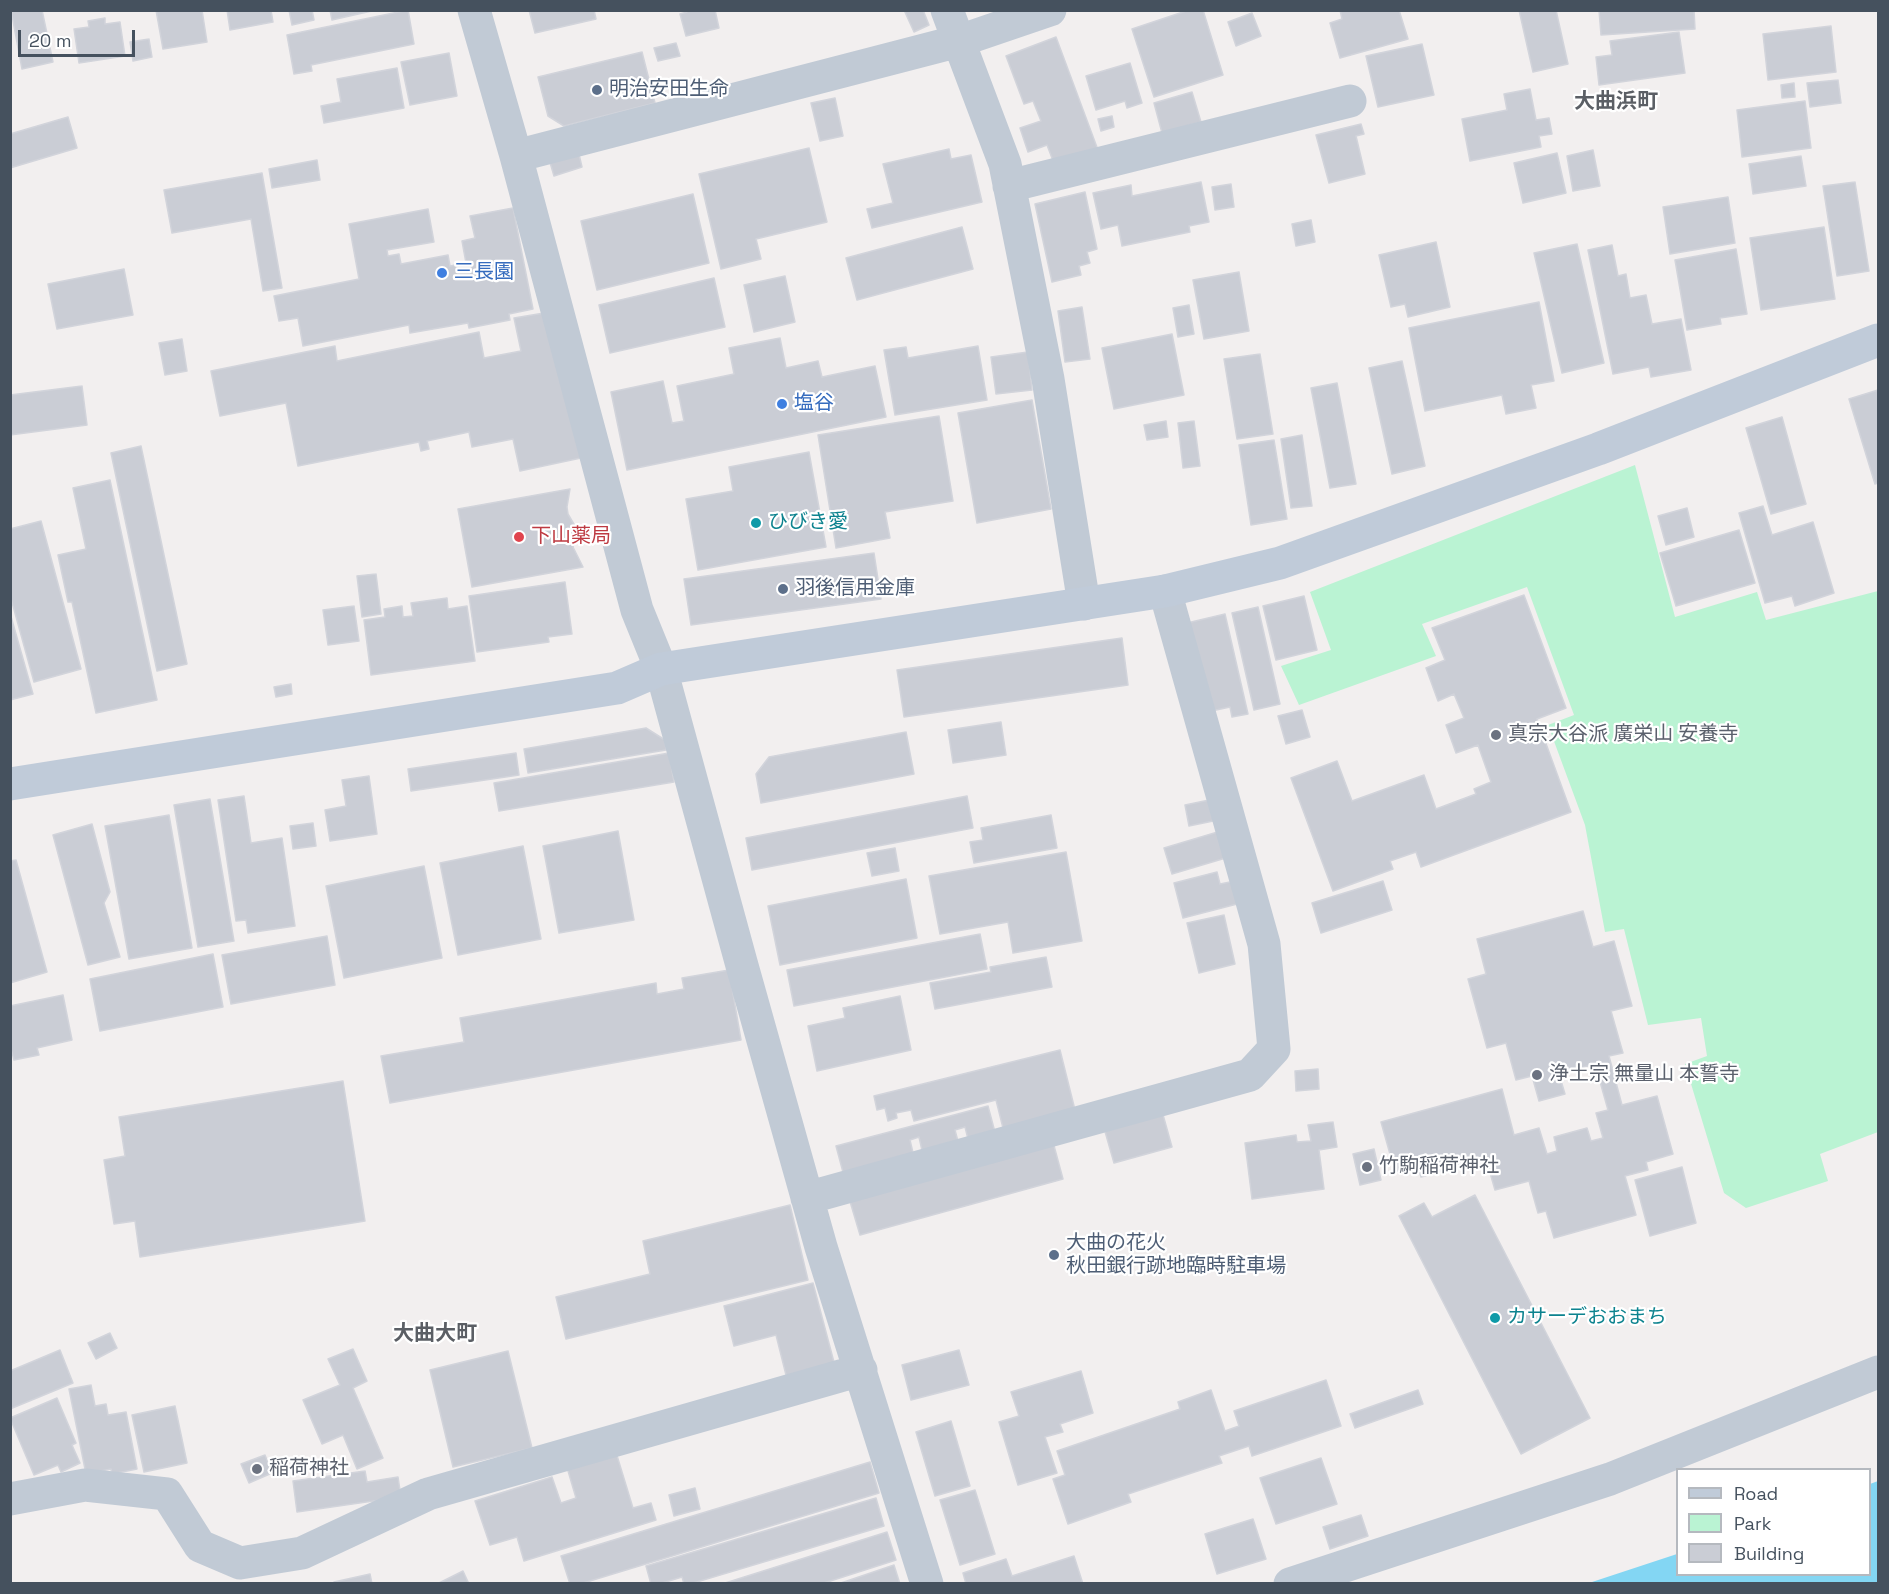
<!DOCTYPE html>
<html>
<head>
<meta charset="utf-8">
<style>
  body { margin:0 }
  #map { position:relative; width:1889px; height:1594px; overflow:hidden; background:#f2efef; font-family:"Space Grotesk",sans-serif }
  canvas { display:block }
  .frame { position:absolute; inset:0; border:12px solid #45515e; pointer-events:none }
  .legend { position:absolute; left:1676px; top:1468px; width:195px; height:108px; box-sizing:border-box; background:#fff; border:2px solid #b5b9bf; margin:0; padding:8px 10px; list-style:none; font-size:18px; color:#45515e }
  .legend li { display:flex; align-items:center; gap:12px; height:30px }
  .legend b { width:30px; border:2px solid #b5b9bf }
  .scale { position:absolute; left:18px; top:30px; width:117px; height:27px; box-sizing:border-box; border:3px solid #45515e; border-top:0; padding-left:8px; font-size:18px; line-height:21px; white-space:nowrap; color:#45515e; -webkit-text-stroke:4px #fff; paint-order:stroke }
</style>
</head>
<body>
<div id="map">
<canvas width="1889" height="1594"></canvas>
<div class="frame"></div>
<ul class="legend">
<li><b style="height:8px;background:#c0cbd9"></b>Road</li>
<li><b style="height:16px;background:#baf3d3"></b>Park</li>
<li><b style="height:16px;background:#cacdd5"></b>Building</li>
</ul>
<div class="scale">20 m</div>
</div>
<script>
const ctx = document.querySelector('canvas').getContext('2d');
ctx.lineJoin = 'round';
function fill(path, color) {
  ctx.fillStyle = color;
  ctx.fill(path, 'evenodd');
}
function toPath(rows) {
  const path = new Path2D();
  for (const r of rows) {
    path.moveTo(r[0], r[1]);
    for (let i = 2; i < r.length; i += 2) path.lineTo(r[i], r[i + 1]);
  }
  return path;
}
function trace(path, color, width, dash) {
  ctx.strokeStyle = color;
  ctx.lineWidth = width;
  ctx.lineCap = dash ? 'butt' : 'round';
  ctx.setLineDash(dash || []);
  ctx.stroke(path);
}
function drawText(font, color, halo, rows, align = 'center') {
  ctx.font = font + ' "Space Grotesk","Noto Sans JP",sans-serif';
  ctx.lineWidth = 4.5;
  ctx.setLineDash([]);
  ctx.textBaseline = 'middle';
  ctx.strokeStyle = halo;
  ctx.fillStyle = color;
  for (const [text, x, y, turn = 0] of rows) {
    ctx.save();
    ctx.translate(x, y);
    ctx.rotate((+turn || 0) * Math.PI / 180);
    ctx.textAlign = isNaN(turn) ? turn : align;
    if (halo) ctx.strokeText(text, 0, 0);
    ctx.fillText(text, 0, 0);
    ctx.restore();
  }
}
fill(toPath([
  [1635,465,1675,617,1757,592,1766,620,1878,591,1878,1132,1820,1154,1828,1181,1746,1208,1724,1193,1685,1064,1707,1056,1701,1018,1648,1025,1624,929,1605,932,1585,825,1548,725,1574,715,1527,587,1422,624,1436,656,1299,705,1281,666,1331,650,1310,592]
]), '#baf3d3');
fill(toPath([
  [1878,1481,1878,1583,1589,1583,1677,1554,1678,1574,1870,1574,1870,1484]
]), '#83d6f3');
const building = toPath([
  [11,10,42,10,53,62,22,69,11,10],
  [156,10,202,10,207,42,163,49,156,10],
  [227,10,271,10,273,22,230,30,227,10],
  [289,10,312,10,314,20,292,25,289,10],
  [330,10,376,10,332,20,330,10],
  [408,10,414,44,311,65,312,71,294,74,287,35,408,10],
  [529,10,594,10,596,19,535,33,529,10],
  [687,10,715,10,719,28,686,36,680,14,687,12,687,10],
  [904,10,923,10,929,25,914,32,904,10],
  [1189,10,1203,10,1223,75,1154,97,1132,29,1189,10],
  [1340,10,1399,10,1408,39,1340,58,1330,23,1342,19,1340,10],
  [1519,10,1556,10,1568,64,1533,72,1519,10],
  [1599,10,1694,10,1695,29,1601,35,1599,10],
  [1252,13,1261,36,1236,46,1228,22,1252,13],
  [105,18,105,24,120,22,125,56,79,63,74,29,89,27,88,21,105,18],
  [1831,26,1836,72,1768,80,1763,34,1831,26],
  [1679,32,1685,73,1599,85,1596,57,1612,55,1610,41,1679,32],
  [1056,37,1098,150,1055,166,1047,145,1028,152,1020,128,1041,121,1033,101,1024,104,1006,56,1056,37],
  [149,39,152,57,133,61,130,42,149,39],
  [676,43,680,56,658,61,654,48,676,43],
  [1422,44,1434,95,1378,107,1366,56,1422,44],
  [642,52,655,103,564,126,548,116,538,77,642,52],
  [449,53,457,96,410,105,401,62,449,53],
  [1130,63,1142,103,1127,108,1125,101,1096,110,1086,76,1130,63],
  [397,68,404,108,324,123,321,106,341,102,337,79,397,68],
  [1838,80,1841,103,1810,107,1807,83,1838,80],
  [1794,83,1795,97,1782,98,1781,85,1794,83],
  [1530,89,1536,120,1549,118,1552,134,1539,136,1541,147,1470,161,1462,119,1507,110,1504,94,1530,89],
  [1192,92,1201,122,1162,133,1154,103,1192,92],
  [835,98,843,136,820,141,811,103,835,98],
  [1805,101,1811,148,1742,157,1737,110,1805,101],
  [1112,116,1114,127,1101,131,1098,119,1112,116],
  [68,117,77,148,10,168,10,134,68,117],
  [1361,124,1364,134,1356,136,1365,174,1329,183,1316,135,1361,124],
  [809,148,827,222,756,239,761,259,721,269,699,174,809,148],
  [949,149,951,159,971,155,982,202,872,228,867,209,893,203,883,164,949,149],
  [578,150,582,167,554,176,549,159,578,150],
  [1593,150,1600,186,1573,191,1567,156,1593,150],
  [1557,153,1566,193,1523,203,1514,163,1557,153],
  [1801,156,1806,186,1753,194,1749,164,1801,156],
  [317,160,320,180,272,188,269,169,317,160],
  [262,173,282,288,263,291,251,219,172,233,164,190,262,173],
  [1201,182,1209,222,1189,226,1190,232,1122,246,1118,225,1101,229,1093,193,1131,185,1132,196,1201,182],
  [1855,182,1869,271,1837,276,1823,186,1855,182],
  [1231,184,1234,207,1215,210,1212,187,1231,184],
  [1085,192,1097,249,1087,252,1090,263,1079,266,1081,275,1052,282,1035,204,1085,192],
  [693,194,709,263,597,290,581,221,693,194],
  [1728,197,1735,243,1670,254,1663,207,1728,197],
  [513,208,533,309,509,314,510,320,469,328,468,323,410,333,409,325,303,346,298,318,279,321,274,296,359,279,349,224,428,209,434,242,387,250,388,256,399,254,401,264,448,255,450,266,466,263,462,241,475,238,470,216,513,208],
  [1311,220,1315,242,1296,246,1292,224,1311,220],
  [962,227,973,269,857,300,846,258,962,227],
  [1824,227,1835,299,1761,310,1750,238,1824,227],
  [1436,242,1450,307,1408,317,1405,304,1391,307,1379,255,1436,242],
  [1577,244,1604,363,1562,373,1534,253,1577,244],
  [1612,245,1618,276,1626,274,1630,298,1646,295,1652,324,1681,319,1691,370,1651,377,1649,367,1613,374,1588,250,1612,245],
  [1736,249,1747,314,1720,318,1721,324,1687,330,1675,260,1736,249],
  [124,269,133,315,57,329,48,284,124,269],
  [1239,272,1249,331,1204,339,1193,280,1239,272],
  [785,276,795,322,754,332,744,285,785,276],
  [714,278,725,327,610,353,599,305,714,278],
  [1539,302,1554,381,1531,385,1536,408,1506,414,1502,395,1425,411,1409,328,1539,302],
  [1189,305,1194,334,1178,337,1173,308,1189,305],
  [1082,307,1090,359,1065,362,1058,311,1082,307],
  [544,313,581,458,520,471,513,439,472,447,469,432,427,441,429,449,421,451,419,442,298,466,286,403,220,416,211,371,335,346,337,361,479,332,484,358,521,351,514,318,544,313],
  [1172,334,1184,395,1114,409,1102,348,1172,334],
  [780,338,786,368,818,361,822,377,875,366,886,417,627,470,611,392,663,381,672,423,684,421,677,386,734,374,729,348,780,338],
  [182,339,187,371,165,375,159,343,182,339],
  [978,346,987,400,895,415,884,350,906,347,908,358,978,346],
  [1028,352,1032,390,996,394,991,357,1028,352],
  [1260,354,1273,434,1237,439,1224,359,1260,354],
  [1402,361,1425,466,1392,474,1369,368,1402,361],
  [1337,383,1356,484,1330,488,1311,388,1337,383],
  [82,386,87,425,10,435,10,395,82,386],
  [1878,390,1878,483,1875,484,1849,399,1878,390],
  [1032,400,1051,509,977,523,958,413,1032,400],
  [939,416,953,501,885,512,890,538,836,548,818,435,939,416],
  [1782,417,1806,504,1771,514,1746,428,1782,417],
  [1166,421,1168,437,1147,440,1144,425,1166,421],
  [1194,421,1200,466,1183,468,1178,423,1194,421],
  [1302,435,1312,506,1291,508,1281,439,1302,435],
  [1274,440,1287,519,1251,525,1239,445,1274,440],
  [141,446,187,664,157,671,111,453,141,446],
  [809,452,826,547,698,570,686,499,733,491,729,467,809,452],
  [110,480,157,700,96,713,72,602,68,602,58,555,86,549,73,488,110,480],
  [570,489,567,507,568,514,575,526,577,533,573,547,583,567,472,587,458,509,570,489],
  [1763,506,1772,535,1813,522,1834,593,1795,606,1792,596,1765,603,1739,513,1763,506],
  [1687,508,1694,537,1666,545,1658,516,1687,508],
  [41,521,81,669,34,682,10,595,10,529,41,521],
  [1739,530,1755,583,1676,606,1660,553,1739,530],
  [874,553,881,599,691,625,684,579,874,553],
  [376,574,381,614,362,617,357,576,376,574],
  [565,582,572,634,548,637,549,642,477,652,469,596,565,582],
  [1524,595,1566,708,1537,719,1571,812,1421,867,1416,852,1390,861,1393,869,1333,891,1291,778,1337,761,1352,801,1424,775,1436,809,1476,794,1474,789,1491,782,1478,745,1456,753,1446,725,1464,718,1454,694,1438,701,1426,668,1445,660,1432,628,1524,595],
  [1304,596,1317,650,1276,660,1263,606,1304,596],
  [447,598,448,609,467,606,475,661,371,675,364,620,385,617,384,609,402,606,403,617,413,616,411,603,447,598],
  [354,606,359,641,328,645,323,610,354,606],
  [1258,607,1280,704,1254,710,1232,613,1258,607],
  [10,613,33,694,10,700,10,613],
  [1225,614,1248,714,1232,717,1230,707,1207,712,1187,623,1225,614],
  [1122,638,1128,685,904,717,897,670,1122,638],
  [291,684,292,694,276,697,274,687,291,684],
  [1302,710,1310,737,1286,744,1278,716,1302,710],
  [1001,722,1006,755,953,763,948,730,1001,722],
  [646,728,665,740,666,750,528,773,524,749,646,728],
  [906,732,914,774,761,803,756,774,769,757,906,732],
  [516,753,519,775,411,791,408,769,516,753],
  [669,753,674,782,499,811,494,783,669,753],
  [369,776,377,834,330,841,325,810,346,806,342,780,369,776],
  [244,796,251,843,282,838,295,926,248,933,246,920,236,921,218,800,244,796],
  [967,796,973,828,752,870,746,838,967,796],
  [210,799,234,941,198,947,174,805,210,799],
  [1214,799,1218,820,1189,826,1185,805,1214,799],
  [169,815,192,948,129,959,105,826,169,815],
  [1051,815,1057,848,974,863,970,842,983,840,981,828,1051,815],
  [313,823,316,846,293,849,290,826,313,823],
  [92,824,110,892,104,903,120,957,88,965,53,835,92,824],
  [618,831,634,920,559,933,543,846,618,831],
  [1221,831,1229,857,1172,874,1164,848,1221,831],
  [523,846,541,939,458,955,440,863,523,846],
  [895,848,899,871,872,876,867,853,895,848],
  [1066,852,1082,941,1013,953,1008,922,940,934,929,876,1066,852],
  [16,860,47,972,10,983,10,861,16,860],
  [424,866,442,958,344,978,326,886,424,866],
  [1217,872,1220,884,1235,881,1241,903,1183,918,1174,883,1217,872],
  [906,879,917,938,780,965,768,906,906,879],
  [1383,881,1392,910,1321,933,1312,903,1383,881],
  [1583,911,1593,947,1614,941,1632,1006,1611,1011,1623,1053,1609,1056,1622,1105,1657,1096,1673,1154,1646,1162,1648,1170,1625,1176,1636,1215,1554,1238,1546,1211,1538,1213,1529,1181,1495,1190,1486,1159,1421,1177,1418,1166,1395,1172,1381,1122,1502,1089,1514,1135,1539,1128,1547,1154,1557,1151,1554,1137,1587,1128,1591,1141,1603,1138,1596,1113,1608,1110,1595,1064,1559,1074,1565,1094,1539,1101,1532,1076,1516,1080,1506,1043,1487,1048,1468,979,1486,974,1477,939,1583,911],
  [1224,915,1235,964,1199,973,1187,923,1224,915],
  [980,934,987,969,794,1006,787,970,980,934],
  [327,936,335,985,231,1004,222,955,327,936],
  [213,954,223,1007,100,1031,90,979,213,954],
  [1046,957,1052,987,935,1009,930,983,991,972,990,967,1046,957],
  [729,970,741,1040,390,1103,381,1056,464,1042,460,1018,656,983,657,994,684,989,682,978,729,970],
  [63,995,72,1040,37,1048,39,1055,14,1060,12,1052,10,1052,10,1006,63,995],
  [900,996,911,1050,817,1071,808,1026,845,1018,843,1008,900,996],
  [1060,1050,1076,1114,1004,1132,996,1100,914,1121,911,1110,896,1113,897,1118,888,1121,885,1108,877,1110,874,1096,1060,1050],
  [1318,1069,1319,1089,1296,1091,1295,1071,1318,1069],
  [343,1081,365,1221,140,1257,135,1221,114,1224,104,1160,125,1156,119,1117,343,1081],
  [988,1106,996,1136,969,1143,965,1127,955,1130,959,1145,923,1155,919,1137,910,1140,914,1157,844,1176,836,1146,988,1106],
  [1162,1111,1172,1147,1114,1163,1104,1128,1162,1111],
  [1333,1122,1337,1147,1319,1150,1324,1189,1252,1199,1245,1143,1296,1135,1297,1142,1311,1141,1308,1125,1333,1122],
  [1053,1142,1063,1179,860,1235,849,1198,1053,1142],
  [1374,1149,1381,1180,1360,1185,1353,1154,1374,1149],
  [1682,1167,1696,1223,1650,1236,1635,1180,1682,1167],
  [1475,1195,1590,1418,1521,1454,1399,1216,1424,1203,1432,1217,1475,1195],
  [790,1205,808,1280,566,1339,556,1297,650,1274,643,1241,790,1205],
  [813,1283,835,1366,787,1379,776,1335,734,1346,724,1306,813,1283],
  [110,1333,117,1348,96,1359,88,1343,110,1333],
  [353,1349,367,1381,353,1388,383,1458,357,1469,343,1435,322,1444,303,1400,340,1385,328,1359,353,1349],
  [60,1350,73,1383,10,1409,10,1371,60,1350],
  [959,1350,969,1385,911,1400,902,1365,959,1350],
  [508,1351,532,1448,453,1467,430,1370,508,1351],
  [1081,1371,1093,1413,1060,1424,1063,1432,1045,1437,1057,1473,1018,1485,999,1422,1019,1416,1011,1392,1081,1371],
  [1326,1380,1341,1426,1252,1456,1249,1446,1219,1456,1222,1463,1128,1494,1131,1502,1068,1524,1053,1479,1065,1475,1057,1451,1180,1409,1178,1402,1211,1390,1225,1431,1239,1426,1234,1411,1326,1380],
  [91,1385,95,1406,106,1404,108,1415,126,1412,137,1469,112,1474,111,1469,86,1474,69,1389,91,1385],
  [1418,1390,1423,1404,1355,1428,1350,1414,1418,1390],
  [57,1398,76,1443,72,1445,80,1463,61,1472,58,1465,34,1475,10,1418,57,1398],
  [175,1406,187,1463,144,1472,132,1415,175,1406],
  [951,1421,970,1486,935,1496,916,1432,951,1421],
  [615,1449,633,1508,651,1503,656,1520,524,1561,517,1537,490,1545,475,1501,552,1477,561,1503,576,1498,566,1464,615,1449],
  [265,1455,272,1473,249,1483,241,1464,265,1455],
  [1321,1458,1337,1504,1276,1524,1260,1478,1321,1458],
  [870,1462,879,1493,580,1584,570,1584,561,1556,870,1462],
  [365,1471,367,1482,398,1477,401,1497,297,1512,293,1481,365,1471],
  [695,1488,700,1509,674,1516,669,1495,695,1488],
  [975,1490,995,1554,960,1565,940,1500,975,1490],
  [876,1498,884,1526,690,1584,684,1584,682,1577,659,1584,651,1584,646,1566,876,1498],
  [1361,1515,1368,1536,1330,1549,1323,1527,1361,1515],
  [1253,1519,1266,1559,1217,1574,1205,1534,1253,1519],
  [887,1532,896,1560,821,1584,722,1584,887,1532],
  [1074,1556,1083,1584,966,1584,963,1573,1006,1559,1012,1576,1074,1556],
  [894,1565,900,1584,838,1584,894,1565],
  [463,1571,469,1584,437,1584,463,1571],
  [370,1574,372,1584,335,1584,334,1582,370,1574]
]);
fill(building, '#cacdd5');
trace(building, '#d2d4db', 1.5);
trace(toPath([
  [474,10,516,156,637,610,661,669,741,962,821,1247,927,1584],
  [947,10,1005,164,1048,379,1084,604],
  [516,156,959,41,1050,10],
  [1009,186,1350,101],
  [807,1198,1250,1075,1274,1049,1264,944,1165,591],
  [10,1499,85,1485,167,1494,200,1546,240,1563,302,1553,428,1494,861,1370],
  [1290,1584,1610,1479,1878,1372]
]), '#c1cad5', 33);
trace(toPath([
  [10,784,617,688,661,669,1165,591,1280,563,1598,449,1878,340]
]), '#c0cbd9', 33);
for (const [x, y, r, color] of [
  [597,90,6,"#5c6f8a"],
  [442,273,6,"#3f7fe0"],
  [782,404,6,"#3f7fe0"],
  [756,523,6,"#0f9aa8"],
  [519,537,6,"#e0444e"],
  [783,589,6,"#5c6f8a"],
  [1496,735,6,"#6b7280"],
  [1537,1075,6,"#6b7280"],
  [1367,1167,6,"#6b7280"],
  [1054,1255,6,"#5c6f8a"],
  [1495,1318,6,"#0f9aa8"],
  [257,1469,6,"#6b7280"]
]) {
  const dot = new Path2D();
  dot.arc(x, y, r, 0, 2 * Math.PI);
  ctx.fillStyle = color;
  ctx.fill(dot);
  trace(dot, '#fff', 2);
}
drawText('20px', '#4e5e75', '#fff', [
  ["明治安田生命",609,90],
  ["羽後信用金庫",795,589],
  ["大曲の花火",1066,1244],
  ["秋田銀行跡地臨時駐車場",1066,1267]
], 'left');
drawText('20px', '#366cbe', '#fff', [
  ["三長園",454,273],
  ["塩谷",794,404]
], 'left');
drawText('20px', '#0d838f', '#fff', [
  ["ひびき愛",768,523],
  ["カサーデおおまち",1507,1318]
], 'left');
drawText('20px', '#be3a42', '#fff', [
  ["下山薬局",531,537]
], 'left');
drawText('20px', '#5b616d', '#fff', [
  ["真宗大谷派 廣栄山 安養寺",1508,735],
  ["浄土宗 無量山 本誓寺",1549,1075],
  ["竹駒稲荷神社",1379,1167],
  ["稲荷神社",269,1469]
], 'left');
drawText('bold 21px', '#5b5f65', '#fff', [
  ["大曲浜町",1616,102],
  ["大曲大町",435,1334]
]);
</script>
</body>
</html>
